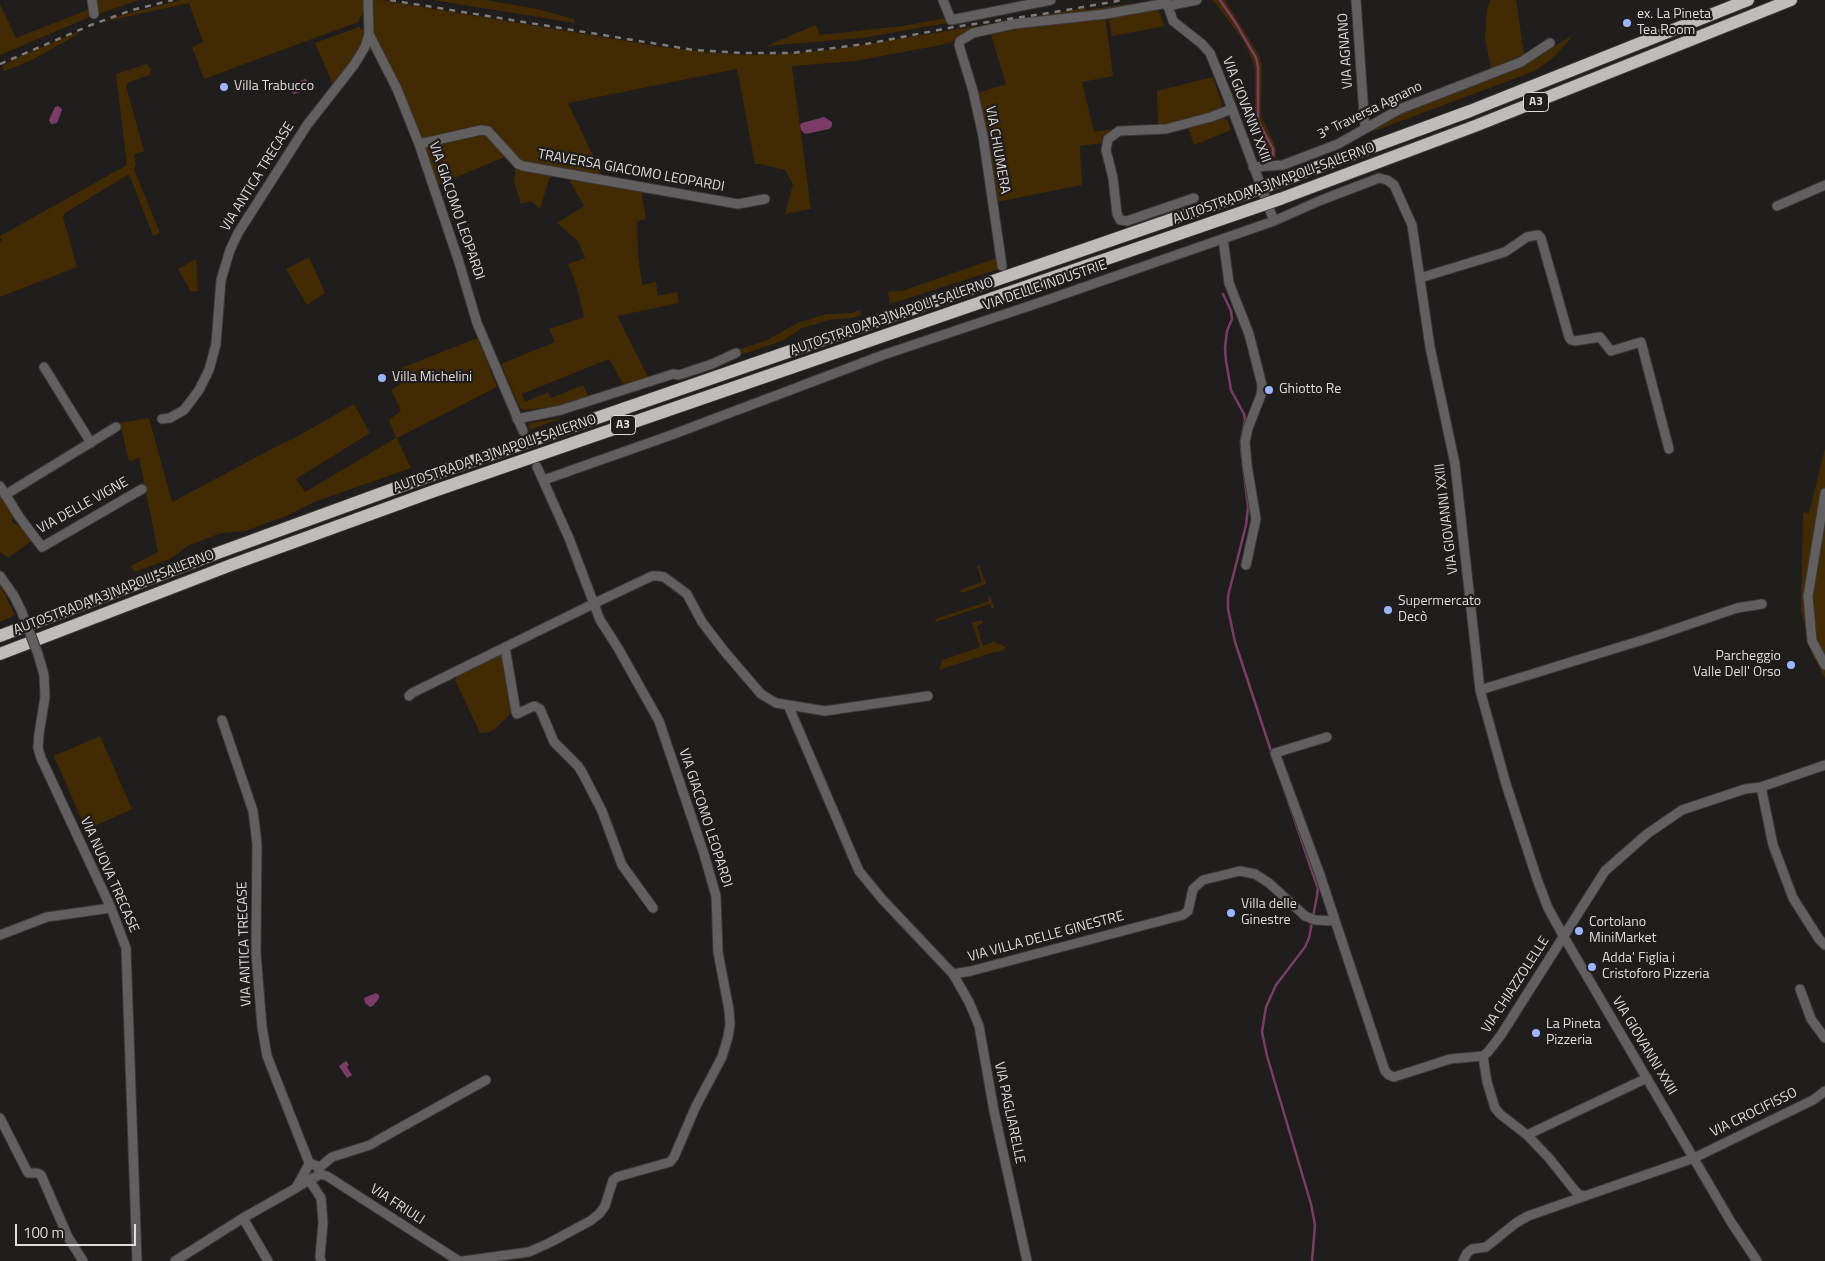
<!DOCTYPE html>
<html>
<head>
<meta charset="utf-8">
<style>
  body { margin:0 }
  #map { position:relative; width:1825px; height:1261px; overflow:hidden; background:#201d1d; font-family:"Titillium Web",sans-serif }
  canvas { display:block }
  .scale { position:absolute; left:15px; top:1224px; width:121px; height:22px; box-sizing:border-box; border:2px solid #dfdcdc; border-top:0; padding-left:6px; font-size:15px; line-height:18px; white-space:nowrap; color:#dfdcdc; -webkit-text-stroke:4px #201d1d; paint-order:stroke }
</style>
</head>
<body>
<div id="map">
<canvas width="1825" height="1261"></canvas>
<div class="scale">100 m</div>
</div>
<script>
const ctx = document.querySelector('canvas').getContext('2d');
ctx.lineJoin = 'round';
function fill(path, color) {
  ctx.fillStyle = color;
  ctx.fill(path, 'evenodd');
}
function toPath(rows) {
  const path = new Path2D();
  for (const r of rows) {
    path.moveTo(r[0], r[1]);
    for (let i = 2; i < r.length; i += 2) path.lineTo(r[i], r[i + 1]);
  }
  return path;
}
function trace(path, color, width, dash) {
  ctx.strokeStyle = color;
  ctx.lineWidth = width;
  ctx.lineCap = dash ? 'butt' : 'round';
  ctx.setLineDash(dash || []);
  ctx.stroke(path);
}
function drawText(font, color, halo, rows, align = 'center') {
  ctx.font = font + ' "Titillium Web",sans-serif';
  ctx.lineWidth = 4.5;
  ctx.setLineDash([]);
  ctx.textBaseline = 'middle';
  ctx.strokeStyle = halo;
  ctx.fillStyle = color;
  for (const [text, x, y, turn = 0] of rows) {
    ctx.save();
    ctx.translate(x, y);
    ctx.rotate((+turn || 0) * Math.PI / 180);
    ctx.textAlign = isNaN(turn) ? turn : align;
    if (halo) ctx.strokeText(text, 0, 0);
    ctx.fillText(text, 0, 0);
    ctx.restore();
  }
}
fill(toPath([
  [96,0,139,0,98,14],
  [181,0,365,0,365,13,360,17,358,22,204,79,192,47,203,42,189,3,99,23,129,13],
  [370,0,380,0,662,47,713,53,750,55,796,53,838,49,1086,8,1086,10,1133,3,1134,5,1146,5,971,31,959,36,951,43,855,61,792,66,811,209,785,214,793,184,785,170,761,164,755,164,737,69,568,103,602,175,519,162,492,128,487,126,421,141,372,33],
  [433,0,486,0,537,9,574,19,575,23],
  [1213,0,1225,0,1260,57,1262,66,1261,116,1276,148,1276,159,1269,156,1269,150,1255,123,1255,70,1252,59,1243,40],
  [1490,0,1516,0,1524,54,1491,68,1485,38,1487,10],
  [0,4,16,38,90,9,92,16,0,55],
  [1158,9,1165,26,1112,36,1108,15],
  [1105,16,1113,76,1082,82,1094,132,1114,129,1106,135,1102,143,1080,146,1082,185,996,202,977,93,1006,84,990,32,1017,26],
  [945,18,947,23,862,38,766,46,816,25,820,35,904,26],
  [359,27,366,32,361,46,334,87,315,43],
  [80,31,77,35,30,61,4,71,2,66,14,59],
  [1573,35,1555,56,1535,71,1371,132,1371,129,1405,111,1516,69],
  [147,64,151,69,150,75,129,82,126,86,144,151,134,154,136,165,134,169,160,233,153,236,129,174,65,213,63,217,77,267,0,297,0,243,2,241,0,236,127,165,116,74],
  [1213,77,1222,104,1220,110,1158,127,1157,91],
  [1222,116,1228,121,1231,130,1194,145,1188,127],
  [481,132,487,132,507,156,435,186,422,148],
  [516,165,551,173,540,209,531,201,521,204,514,182],
  [567,176,641,189,646,219,637,221,638,255,642,285,656,282,658,296,677,292,679,303,617,316,648,377,623,384,609,359,522,394,525,402,548,392,551,398,583,385,588,396,558,406,523,410,520,408,501,364,555,342,549,329,584,317,576,284,568,264,585,258,578,241,557,223,584,206],
  [309,257,325,293,307,305,286,269],
  [997,258,999,269,890,304,888,292,905,290],
  [196,259,198,291,191,292,178,269],
  [860,310,861,315,852,318,829,320,802,328,782,341,740,355,737,350,765,341,798,323,827,314,852,313],
  [480,337,479,342,497,387,397,438,411,468,314,502,286,516,245,531,221,533,203,540,189,545,170,559,134,572,131,566,158,552,139,457,129,462,120,423,149,418,172,502,283,443,291,440,354,404,370,433,296,479,305,492,396,438,389,420,401,411,391,390,401,384,396,370],
  [562,418,530,430,528,426,530,423],
  [1825,448,1825,678,1811,653,1801,610,1803,512,1809,513],
  [0,491,12,511,12,522,24,529,33,540,8,558,0,552],
  [979,565,986,584,962,593,960,590,982,582,977,566],
  [0,585,15,615,0,622],
  [988,596,990,596,994,608,992,609,990,604,936,622,935,619,989,601],
  [982,620,983,623,977,626,983,646,994,642,1006,647,1003,651,994,652,939,670,942,660,980,647,972,623],
  [500,655,502,655,513,711,495,729,489,732,480,733,455,680,457,675],
  [100,736,132,809,86,830,54,756]
]), '#422b02');
fill(toPath([
  [305,79,311,84,309,89,294,94,289,91,290,85],
  [58,106,61,108,62,110,57,123,51,124,49,120,55,107],
  [824,117,832,122,832,126,829,129,805,134,801,130,800,125,802,123],
  [376,993,379,995,379,998,373,1006,370,1007,365,1003,364,998],
  [346,1061,349,1065,347,1067,352,1075,347,1078,339,1066]
]), '#7b3d68');
trace(toPath([
  [1220,0,1237,25,1256,58,1258,67,1258,121,1273,149,1273,155],
  [1223,294,1231,311,1232,319,1227,331,1225,348,1226,361,1231,390,1244,414,1245,420,1241,440],
  [1241,448,1248,507,1246,525,1228,596,1228,609,1235,642,1272,754],
  [1285,792,1315,880,1318,888,1317,896,1309,938,1305,947,1276,985,1266,1007,1262,1032,1267,1056,1311,1204,1315,1225,1312,1261]
]), '#7b3d68', 2.5);
const minor = toPath([
  [92,0,94,14],
  [368,0,369,34,397,89,419,144,458,259,477,323,523,431],
  [943,0,951,20,1051,0],
  [1166,0,1173,21,1202,44,1210,53,1227,95,1274,221],
  [1356,0,1365,129],
  [1167,6,1197,0],
  [419,144,481,130,488,131,518,164,523,166,738,204,765,199],
  [1253,167,1283,165,1338,144,1400,109,1521,62,1550,43],
  [1194,198,1127,221,1120,220,1117,214,1113,178,1106,150,1108,139,1119,131,1166,129,1211,117,1232,109],
  [1777,206,1825,185],
  [1223,239,1229,283,1249,334,1262,385,1261,395,1248,428,1245,442,1247,465,1256,519,1246,565],
  [1002,266,983,136,973,91,959,45,960,41,973,33,1014,24,1106,14,1167,3],
  [1420,278,1505,252,1527,237,1538,235,1541,238,1569,337,1571,340,1575,341,1600,337,1611,351,1641,342,1669,449],
  [44,367,91,443],
  [162,419,170,418,184,410,199,390,209,370,216,344,221,280,230,250,238,233,307,125,354,65,365,47,369,34],
  [517,419,561,410,673,374,679,375,712,364,736,353],
  [544,480,674,434,883,355,1044,301,1274,221,1319,201,1379,178,1387,180,1394,185,1412,225,1430,347,1455,464,1480,690,1506,784,1537,879,1548,908,1564,937,1731,1222,1757,1261],
  [0,486,20,518,42,547,142,489],
  [1825,493,1808,596,1812,641,1825,665],
  [5,495,116,427],
  [0,576,14,596,21,610],
  [505,647,516,712,517,714,534,706,540,709,554,742,578,766,583,774,602,811,622,865,653,908],
  [38,654,44,675,45,697,39,734,38,748,41,758,111,908,126,948,137,1261],
  [1480,690,1649,638,1737,608,1762,604],
  [409,696,412,693,593,604,652,576,658,576,664,577,687,594,702,622,725,652,761,694,776,703,825,711,928,696],
  [788,705,859,871,882,899,953,974,969,1002,979,1026,994,1111,1027,1261],
  [222,720,253,811,257,844,256,953,262,1027,267,1056,310,1165],
  [1327,737,1275,753,1320,875,1385,1071,1389,1075,1394,1077,1450,1059,1483,1056,1488,1052,1501,1035,1605,871,1647,834,1682,810,1745,789,1761,787,1825,765],
  [1761,787,1773,845,1793,898,1819,939,1825,945],
  [0,935,47,917,111,908],
  [953,974,971,971,1183,915,1188,911,1193,889,1203,880,1240,871,1255,874,1269,883,1305,916,1315,920,1335,921],
  [1800,989,1811,1019,1825,1038],
  [1483,1056,1487,1082,1495,1108,1500,1114,1527,1135,1549,1158,1572,1187,1578,1194,1585,1196,1694,1158,1813,1100,1825,1091],
  [0,1118,28,1173,37,1173,41,1175,68,1237,83,1261],
  [1527,1135,1647,1078],
  [319,1168,332,1157,370,1145,380,1139,486,1080],
  [319,1174,327,1176,459,1261],
  [309,1180,321,1198,323,1222,320,1257,321,1261],
  [243,1218,268,1261],
  [175,1261,243,1218,296,1188,312,1178,316,1177,320,1172,317,1166,312,1164,308,1166,296,1188],
  [463,1261,529,1252,549,1243,590,1221,599,1214,605,1206,613,1180,617,1177,670,1162,674,1157,696,1106,722,1057,728,1037,730,1024,729,1010,718,952,716,896,704,854,659,721,618,648,600,620,569,538,537,467],
  [1463,1261,1467,1253,1472,1249,1486,1247,1516,1223,1528,1216,1585,1196]
]);
const highway = toPath([
  [1272,184,1470,111,1748,0],
  [1280,199,1475,126,1791,0],
  [0,636,215,554,426,477,1245,194],
  [0,654,231,565,434,491,1251,209]
]);
trace(minor, '#3b3838', 11);
trace(highway, '#3b3838', 14);
trace(minor, '#615f5f', 9);
trace(highway, '#bfbcba', 12);
trace(toPath([
  [390,0,694,50,743,53,792,53,866,44,954,27,1049,13,1123,0],
  [0,64,91,25,132,10,173,0]
]), '#7e7b7b', 2.5, [6, 6]);
const minorBridge = toPath([
  [21,610,38,654]
]);
const highwayBridge = toPath([
  [1245,194,1272,184],
  [1251,209,1280,199]
]);
trace(minorBridge, '#3b3838', 11, []);
trace(highwayBridge, '#3b3838', 14, []);
trace(minorBridge, '#615f5f', 9);
trace(highwayBridge, '#bfbcba', 12);
for (const [x, y, r, color] of [
  [1627,23,5,"#9ab5fd"],
  [224,87,5,"#9ab5fd"],
  [382,378,5,"#9ab5fd"],
  [1269,390,5,"#9ab5fd"],
  [1388,610,5,"#9ab5fd"],
  [1791,665,5,"#9ab5fd"],
  [1231,913,5,"#9ab5fd"],
  [1579,931,5,"#9ab5fd"],
  [1592,967,5,"#9ab5fd"],
  [1536,1033,5,"#9ab5fd"]
]) {
  const dot = new Path2D();
  dot.arc(x, y, r, 0, 2 * Math.PI);
  ctx.fillStyle = color;
  ctx.fill(dot);
  trace(dot, '#201d1d', 2);
}
for (const [x, y, w] of [
  [1536,102,25],
  [623,425,25]
]) {
  const box = new Path2D();
  box.roundRect(x - w / 2, y - 9.5, w, 19, 4);
  ctx.fillStyle = '#201d1d';
  ctx.fill(box);
  trace(box, '#dfdcdc', 1);
}
drawText('bold 12px', '#dfdcdc', null, [
  ["A3",1536,102],
  ["A3",623,425]
]);
drawText('14px', '#dfdcdc', '#201d1d', [
  ["ex. La Pineta",1637,15],
  ["Tea Room",1637,31],
  ["Villa Trabucco",234,87],
  ["Villa Michelini",392,378],
  ["Ghiotto Re",1279,390],
  ["Supermercato",1398,602],
  ["Decò",1398,618],
  ["Parcheggio",1781,657,"right"],
  ["Valle Dell' Orso",1781,673,"right"],
  ["Villa delle",1241,905],
  ["Ginestre",1241,921],
  ["Cortolano",1589,923],
  ["MiniMarket",1589,939],
  ["Adda' Figlia i",1602,959],
  ["Cristoforo Pizzeria",1602,975],
  ["La Pineta",1546,1025],
  ["Pizzeria",1546,1041]
], 'left');
drawText('14px', '#dfdcdc', '#201d1d', [
  ["VIA AGNANO",1346,51,-94],
  ["VIA GIOVANNI XXIII",1246,110,69],
  ["3ª Traversa Agnano",1370,111,-26],
  ["VIA CHIUMERA",997,150,80],
  ["TRAVERSA GIACOMO LEOPARDI",631,171,10],
  ["VIA ANTICA TRECASE",258,177,-58],
  ["AUTOSTRADA A3 NAPOLI-SALERNO",1274,184,-20],
  ["VIA GIACOMO LEOPARDI",456,211,71],
  ["VIA DELLE INDUSTRIE",1045,286,-19],
  ["AUTOSTRADA A3 NAPOLI-SALERNO",892,317,-19],
  ["AUTOSTRADA A3 NAPOLI-SALERNO",495,454,-19],
  ["VIA DELLE VIGNE",83,506,-29],
  ["VIA GIOVANNI XXIII",1447,519,-97],
  ["AUTOSTRADA A3 NAPOLI-SALERNO",114,593,-21],
  ["VIA GIACOMO LEOPARDI",705,818,72],
  ["VIA NUOVA TRECASE",109,875,66],
  ["VIA VILLA DELLE GINESTRE",1046,937,-15],
  ["VIA ANTICA TRECASE",245,944,-92],
  ["VIA CHIAZZOLELLE",1516,985,-57],
  ["VIA GIOVANNI XXIII",1644,1046,59],
  ["VIA PAGLIARELLE",1009,1113,78],
  ["VIA CROCIFISSO",1754,1113,-26],
  ["VIA FRIULI",397,1205,33]
]);
</script>
</body>
</html>
